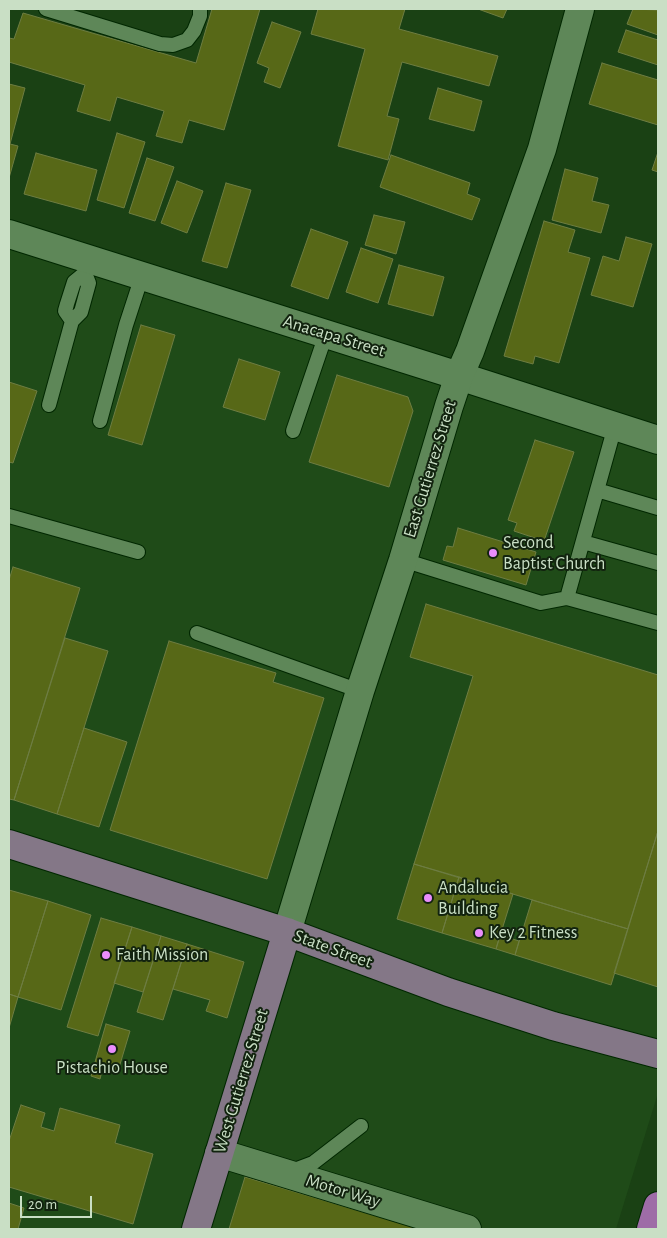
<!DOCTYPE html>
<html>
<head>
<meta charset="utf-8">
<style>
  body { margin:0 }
  #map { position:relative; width:667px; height:1238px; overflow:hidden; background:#1a4114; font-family:"Alegreya Sans",sans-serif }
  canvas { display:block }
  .frame { position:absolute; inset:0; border:10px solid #c9dfc5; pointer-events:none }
  .scale { position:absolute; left:20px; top:1196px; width:72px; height:22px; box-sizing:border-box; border:2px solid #c9dfc5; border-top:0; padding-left:6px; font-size:15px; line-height:18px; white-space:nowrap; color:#c9dfc5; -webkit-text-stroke:4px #12230f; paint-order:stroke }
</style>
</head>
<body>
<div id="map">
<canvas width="667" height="1238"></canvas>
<div class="frame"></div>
<div class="scale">20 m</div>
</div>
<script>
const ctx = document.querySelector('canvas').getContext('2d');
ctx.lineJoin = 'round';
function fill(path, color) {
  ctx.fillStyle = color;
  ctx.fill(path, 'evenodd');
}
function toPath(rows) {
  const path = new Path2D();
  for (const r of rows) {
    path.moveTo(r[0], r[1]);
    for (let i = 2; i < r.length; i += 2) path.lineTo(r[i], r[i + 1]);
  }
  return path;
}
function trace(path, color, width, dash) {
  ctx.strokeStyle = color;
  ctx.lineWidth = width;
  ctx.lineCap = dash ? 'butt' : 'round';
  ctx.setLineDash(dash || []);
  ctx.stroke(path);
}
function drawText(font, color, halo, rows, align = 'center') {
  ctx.font = font + ' "Alegreya Sans",sans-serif';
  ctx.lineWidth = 4;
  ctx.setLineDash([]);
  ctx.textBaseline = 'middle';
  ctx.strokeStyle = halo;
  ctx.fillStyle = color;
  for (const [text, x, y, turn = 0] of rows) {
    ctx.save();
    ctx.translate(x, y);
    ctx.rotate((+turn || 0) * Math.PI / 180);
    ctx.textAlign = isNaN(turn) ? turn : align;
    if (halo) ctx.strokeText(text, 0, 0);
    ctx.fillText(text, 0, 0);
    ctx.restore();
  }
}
fill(toPath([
  [9,228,658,442,658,1093,616,1229,9,1229]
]), '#1f4b18');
const building = toPath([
  [212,9,260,9,224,130,189,120,182,143,156,136,164,111,117,97,110,121,77,111,85,85,9,62,9,38,14,39,23,13,196,63,212,9],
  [318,9,405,9,399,29,498,56,489,86,402,62,387,116,399,119,388,160,338,146,365,49,311,34,318,9],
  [478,9,507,9,503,18,478,9],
  [633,9,658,10,658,35,627,24,633,9],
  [272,22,301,32,280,88,264,82,269,68,257,63,272,22],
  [626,30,658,40,658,65,618,52,626,30],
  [602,63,658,80,658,125,589,104,602,63],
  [9,84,25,88,10,144,18,146,9,178,9,84],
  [438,88,482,101,474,131,429,119,438,88],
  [117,133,145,142,124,208,97,200,117,133],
  [658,152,658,172,652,170,658,152],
  [36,153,97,170,86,211,24,194,36,153],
  [391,155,470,183,467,194,480,199,472,220,380,187,391,155],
  [147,158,174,167,155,221,129,213,147,158],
  [565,169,598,178,592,201,609,205,601,233,552,220,565,169],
  [177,181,203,191,187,233,161,223,177,181],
  [226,183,251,190,227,268,202,261,226,183],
  [374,215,405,222,396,254,365,245,374,215],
  [544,221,575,230,568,252,590,258,559,363,535,356,533,364,504,356,544,221],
  [311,229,348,242,328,299,291,286,311,229],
  [626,237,652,244,633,307,591,295,603,256,619,261,626,237],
  [361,248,393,259,378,303,346,292,361,248],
  [399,265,444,277,433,316,388,304,399,265],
  [141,325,175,335,142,445,108,435,141,325],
  [239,359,280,372,265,420,223,407,239,359],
  [337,375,408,397,413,411,389,487,309,462,337,375],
  [9,382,37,391,13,463,9,462,9,382],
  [535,440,574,452,544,541,514,531,517,523,508,520,535,440],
  [458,528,536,552,526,585,443,560,447,546,453,547,458,528],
  [13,567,80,588,14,800,9,799,9,580,13,567],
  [426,604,658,675,658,831,628,929,414,864,473,676,410,657,426,604],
  [65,638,108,651,57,814,14,800,65,638],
  [169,641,276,673,273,682,324,698,267,879,110,830,169,641],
  [84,728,127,742,99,827,57,814,84,728],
  [658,831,658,987,614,973,658,831],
  [414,864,459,877,442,933,397,919,414,864],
  [459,877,513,894,496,949,442,933,459,877],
  [9,890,48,901,18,997,9,994,9,890],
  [532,900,628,929,611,985,515,955,532,900],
  [48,901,91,915,61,1010,18,997,48,901],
  [101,918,132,927,98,1036,67,1027,101,918],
  [132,927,161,936,143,992,114,983,132,927],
  [500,935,519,941,515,955,496,949,500,935],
  [161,936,187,944,163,1020,137,1012,161,936],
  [187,944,244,962,227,1018,206,1011,210,1000,173,989,187,944],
  [9,994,18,997,9,1028,9,994],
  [106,1024,130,1031,118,1071,103,1067,100,1079,91,1076,106,1024],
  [21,1105,45,1113,41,1127,54,1131,60,1108,120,1125,115,1143,153,1154,133,1224,9,1187,9,1141,21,1105],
  [245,1177,420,1229,229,1229,245,1177],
  [9,1203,24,1208,18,1229,9,1229,9,1203]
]);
fill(building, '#576817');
trace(building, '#6e7d42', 1);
const lane = toPath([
  [46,9,160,44,173,45,187,40,194,31,200,16,200,9],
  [85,273,89,283,81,312,72,321,65,311,67,304,74,282,85,273,89,259],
  [49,405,72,321],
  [100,421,126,325,142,276],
  [615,426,567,598,658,623],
  [293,431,326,334],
  [597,490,658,508],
  [9,516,138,552],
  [583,542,658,563],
  [403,560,541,603,567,598],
  [197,633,360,691],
  [289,1172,313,1163,361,1126]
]);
const street = toPath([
  [459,376,658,440],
  [219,1153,467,1229]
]);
const secondary = toPath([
  [9,234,459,376],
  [287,932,360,691,403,560,449,406,459,376,470,351,542,149,580,9]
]);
const primary = toPath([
  [9,844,287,932,448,992,553,1026,658,1054],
  [196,1229,287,932]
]);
const highway = toPath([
  [651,1229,658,1206]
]);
trace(lane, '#002700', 16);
trace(street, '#002700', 30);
trace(secondary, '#002700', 30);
trace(primary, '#002700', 30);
trace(highway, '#002700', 30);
trace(lane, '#5e8758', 14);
trace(street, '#5e8758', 28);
trace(secondary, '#5e8758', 28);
trace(primary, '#847787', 28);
trace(highway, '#9e6ca7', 28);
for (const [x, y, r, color] of [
  [493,553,5,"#ea8dfc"],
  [428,898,5,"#ea8dfc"],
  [479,933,5,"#ea8dfc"],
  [106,955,5,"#ea8dfc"],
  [112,1049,5,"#ea8dfc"]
]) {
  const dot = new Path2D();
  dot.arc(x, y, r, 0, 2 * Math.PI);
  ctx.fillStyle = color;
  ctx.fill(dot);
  trace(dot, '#12230f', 2);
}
drawText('18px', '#c9dfc5', '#12230f', [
  ["Anacapa Street",334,336,17],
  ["East Gutierrez Street",430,469,-73],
  ["State Street",333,949,20],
  ["West Gutierrez Street",241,1081,-73],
  ["Motor Way",343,1191,17]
]);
drawText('18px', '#c9dfc5', '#12230f', [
  ["Second",503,543],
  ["Baptist Church",503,564],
  ["Andalucia",438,888],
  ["Building",438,909],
  ["Key 2 Fitness",489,933],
  ["Faith Mission",116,955],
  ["Pistachio House",112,1068,"center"]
], 'left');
</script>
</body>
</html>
